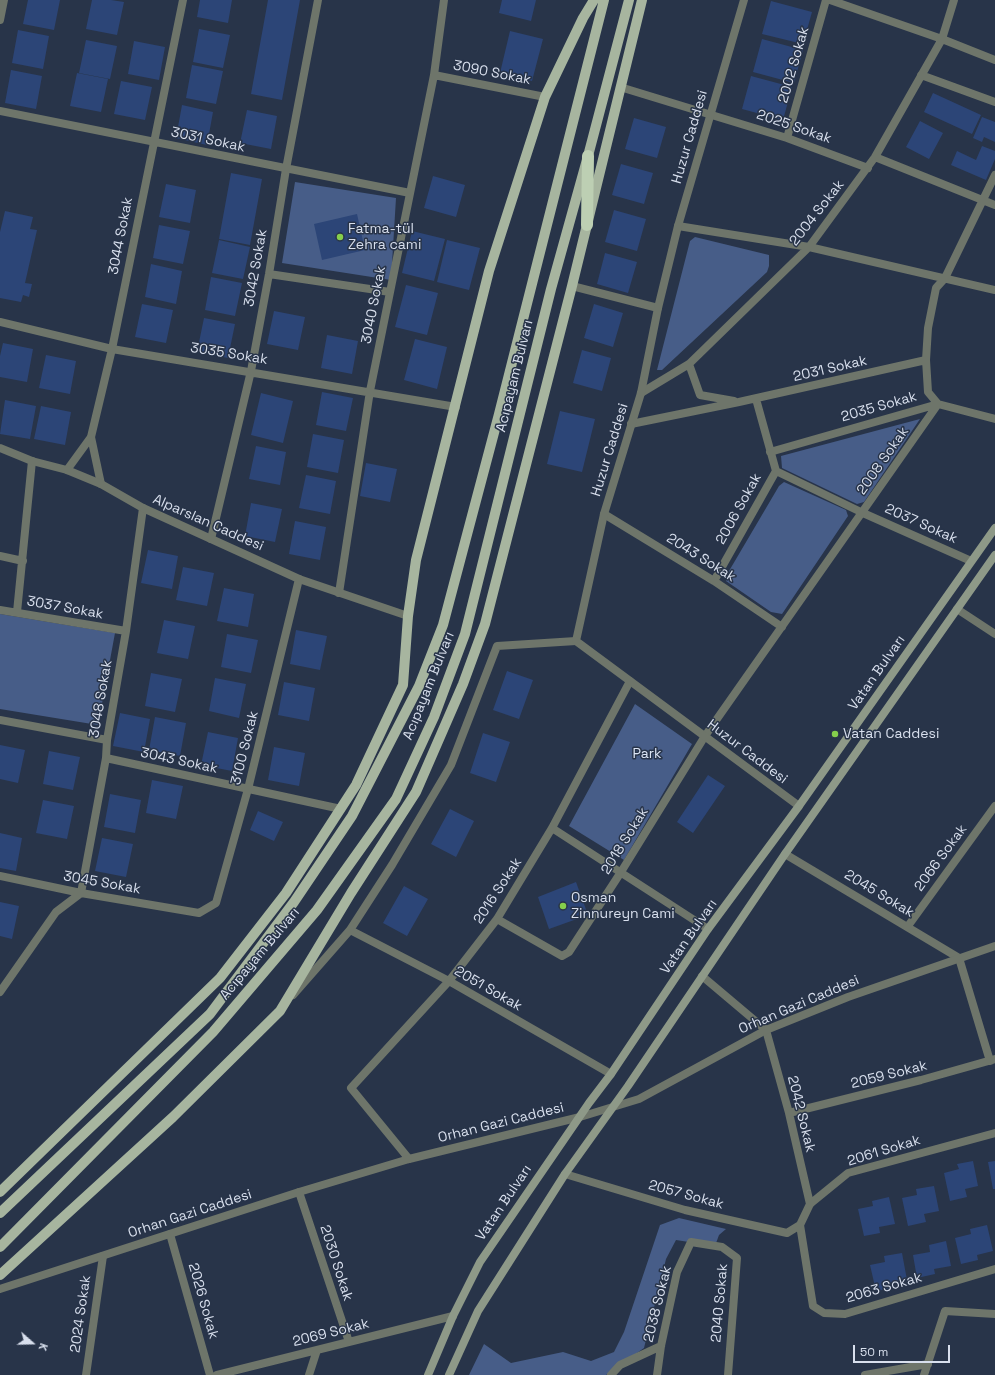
<!DOCTYPE html>
<html>
<head>
<meta charset="utf-8">
<style>
  body { margin:0 }
  #map { position:relative; width:995px; height:1375px; overflow:hidden; background:#283449; font-family:"Space Grotesk",sans-serif }
  canvas { display:block }
  .north { position:absolute; left:12px; top:1323px; width:40px; height:40px; -webkit-text-stroke:3px #283449; paint-order:stroke; rotate:110deg; font-size:11px; font-weight:700; line-height:16px; text-align:center; color:#d8dfed }
  .north::after { content:''; display:block; margin:auto; width:14px; height:18px; background:#d8dfed; clip-path:polygon(50% 0,100% 100%,50% 72%,0 100%) }
  .scale { position:absolute; left:853px; top:1345px; width:97px; height:18px; box-sizing:border-box; border:2px solid #d8dfed; border-top:0; padding-left:5px; font-size:12px; line-height:14px; white-space:nowrap; color:#d8dfed; -webkit-text-stroke:3px #283449; paint-order:stroke }
</style>
</head>
<body>
<div id="map">
<canvas width="995" height="1375"></canvas>
<div class="north">K</div>
<div class="scale">50 m</div>
</div>
<script>
const ctx = document.querySelector('canvas').getContext('2d');
ctx.lineJoin = 'round';
function fill(path, color) {
  ctx.fillStyle = color;
  ctx.fill(path, 'evenodd');
}
function toPath(rows) {
  const path = new Path2D();
  for (const r of rows) {
    path.moveTo(r[0], r[1]);
    for (let i = 2; i < r.length; i += 2) path.lineTo(r[i], r[i + 1]);
  }
  return path;
}
function trace(path, color, width, dash) {
  ctx.strokeStyle = color;
  ctx.lineWidth = width;
  ctx.lineCap = dash ? 'butt' : 'round';
  ctx.setLineDash(dash || []);
  ctx.stroke(path);
}
function drawText(font, color, halo, rows, align = 'center') {
  ctx.font = font + ' "Space Grotesk",sans-serif';
  ctx.lineWidth = 3;
  ctx.setLineDash([]);
  ctx.textBaseline = 'middle';
  ctx.strokeStyle = halo;
  ctx.fillStyle = color;
  for (const [text, x, y, turn = 0] of rows) {
    ctx.save();
    ctx.translate(x, y);
    ctx.rotate((+turn || 0) * Math.PI / 180);
    ctx.textAlign = isNaN(turn) ? turn : align;
    if (halo) ctx.strokeText(text, 0, 0);
    ctx.fillText(text, 0, 0);
    ctx.restore();
  }
}
fill(toPath([
  [295,182,396,198,391,280,282,263],
  [695,237,769,255,769,266,767,272,662,370,657,370,690,241],
  [920,419,864,502,857,504,782,468,781,456],
  [784,482,846,510,848,516,782,614,771,612,726,581,729,571,779,486],
  [0,614,115,633,98,725,0,709],
  [635,704,692,744,624,860,569,826],
  [679,1218,726,1229,719,1235,715,1246,676,1240,666,1259,644,1348,606,1375,469,1375,484,1344,511,1363,563,1352,591,1361,614,1352,624,1332,660,1225]
]), '#475d88');
fill(toPath([
  [28,0,60,0,54,30,23,24],
  [92,0,111,0,124,2,117,35,86,29],
  [200,0,232,0,228,23,197,17],
  [268,0,300,0,282,100,251,94],
  [502,0,536,0,531,21,499,13],
  [771,1,812,12,803,44,762,34],
  [199,29,230,35,223,68,193,62],
  [18,30,49,36,43,69,12,63],
  [510,31,543,39,532,81,500,73],
  [762,39,803,50,794,83,753,72],
  [86,40,117,46,110,79,79,73],
  [134,41,165,47,159,80,128,74],
  [192,65,223,71,216,104,186,98],
  [11,70,42,76,36,109,5,103],
  [77,73,108,79,101,112,70,106],
  [751,76,792,87,783,120,742,109],
  [121,81,152,87,145,120,114,114],
  [933,93,981,115,972,134,924,112],
  [182,105,213,112,207,145,176,138],
  [247,110,277,116,271,149,240,143],
  [982,117,995,122,995,142,984,137,982,142,973,138],
  [634,118,666,127,657,158,625,149],
  [920,121,943,133,929,159,906,147],
  [982,146,995,151,995,159,986,180,951,165,957,151,976,160],
  [621,164,653,173,644,204,612,195],
  [231,173,262,179,250,245,219,239],
  [433,176,465,185,456,217,424,208],
  [166,184,196,190,190,223,159,217],
  [614,210,646,219,637,251,605,242],
  [5,211,33,217,30,229,37,230,25,283,32,284,29,297,23,295,21,302,0,298,0,232],
  [357,214,365,250,322,260,314,224],
  [159,225,190,231,183,264,153,258],
  [412,231,445,239,434,281,402,273],
  [219,240,250,247,243,279,212,273],
  [447,240,480,248,469,290,437,282],
  [605,253,637,262,628,293,597,284],
  [151,264,182,271,176,304,145,297],
  [211,277,242,283,235,316,205,310],
  [406,285,438,293,427,335,395,327],
  [142,304,173,310,166,343,135,337],
  [594,304,623,313,613,347,584,338],
  [274,311,305,317,298,350,267,344],
  [204,318,235,324,228,358,197,352],
  [327,335,358,341,352,374,321,368],
  [415,339,447,347,437,389,404,380],
  [3,343,33,349,27,382,0,377,0,356],
  [582,350,611,358,602,391,573,383],
  [46,355,76,361,70,394,39,388],
  [322,392,353,398,346,431,316,425],
  [261,393,293,401,283,443,251,435],
  [5,400,36,406,30,439,0,434],
  [41,406,71,412,65,445,34,439],
  [560,411,595,419,582,472,547,464],
  [313,434,344,440,338,473,307,467],
  [256,446,286,452,280,485,249,479],
  [366,463,397,469,390,502,360,496],
  [306,475,336,481,330,514,299,508],
  [251,503,282,509,275,542,245,536],
  [295,521,326,527,320,560,289,554],
  [148,550,178,556,172,589,141,583],
  [183,567,214,573,207,606,176,600],
  [224,588,254,594,248,627,217,621],
  [164,620,195,626,188,659,157,653],
  [296,630,327,636,320,670,290,664],
  [227,634,258,640,251,673,221,667],
  [507,671,533,680,519,719,493,710],
  [151,673,182,679,175,712,145,706],
  [215,678,246,684,239,718,209,711],
  [284,682,315,688,309,721,278,715],
  [120,713,150,719,144,752,113,746],
  [155,717,186,723,180,756,149,750],
  [208,732,238,738,232,771,201,765],
  [483,733,510,742,496,782,470,773],
  [0,745,25,750,18,783,0,779],
  [274,747,305,753,299,786,268,780],
  [49,751,80,757,73,790,43,784],
  [708,775,725,786,693,833,677,822],
  [152,780,183,786,176,819,146,813],
  [110,794,141,800,135,833,104,827],
  [43,800,74,806,67,839,36,833],
  [450,809,474,821,456,857,431,844],
  [258,811,283,822,274,841,250,830],
  [0,833,22,838,16,871,0,868],
  [102,838,133,844,126,877,95,871],
  [576,882,588,915,549,929,538,897],
  [404,886,428,899,407,936,383,923],
  [0,902,19,906,12,939,0,936],
  [973,1161,978,1186,965,1189,967,1197,950,1201,944,1173,959,1169,957,1164],
  [995,1161,995,1189,993,1189,988,1162],
  [934,1186,939,1211,924,1214,926,1222,908,1226,902,1198,917,1195,916,1189],
  [889,1197,895,1224,879,1227,880,1233,864,1236,858,1209,873,1206,872,1201],
  [987,1225,993,1251,977,1255,978,1260,961,1264,955,1238,971,1234,970,1229],
  [946,1241,951,1266,934,1269,935,1274,917,1278,913,1255,930,1252,929,1245],
  [902,1253,907,1280,892,1283,893,1288,876,1291,870,1265,885,1262,884,1256]
]), '#2c4577');
trace(toPath([
  [830,0,942,39,995,60],
  [434,75,545,97],
  [921,75,995,102],
  [620,87,787,138,868,168],
  [0,111,410,193],
  [787,138,826,0],
  [875,157,995,205],
  [678,226,809,247,995,290],
  [269,274,390,292],
  [572,286,658,308],
  [0,322,112,349,456,407],
  [689,364,700,395,734,401],
  [641,393,689,364,809,247,875,157,942,39,954,0],
  [756,399,776,471,863,513,971,561],
  [938,404,928,392,926,360,928,328,936,288,945,278,995,175],
  [631,424,739,402,926,360],
  [91,437,101,484],
  [770,452,938,404,995,419],
  [67,470,91,437,112,349,183,0],
  [604,514,714,581,782,627],
  [211,539,251,371,269,274,286,169,318,0],
  [0,556,23,561],
  [714,581,776,471],
  [339,593,370,391,434,75,444,0],
  [957,609,995,634],
  [0,610,126,631],
  [17,612,32,461],
  [0,720,107,740],
  [106,758,341,809],
  [552,828,708,929],
  [785,854,959,958,990,1061],
  [0,876,81,893,199,913,216,903,248,789,299,579],
  [81,893,106,758,107,740,126,631,143,508],
  [497,919,562,956,569,952,621,872,705,736,938,404],
  [908,926,995,806],
  [350,930,449,981,611,1074],
  [702,976,766,1030,789,1113,810,1204],
  [0,992,56,912,81,893],
  [293,995,350,930,392,865,451,765,497,646,576,641],
  [789,1113,921,1080,995,1059],
  [409,1159,351,1088,449,981,497,919,552,828,630,681],
  [565,1174,685,1210,787,1233,800,1225],
  [299,1192,349,1342],
  [800,1225,813,1306,824,1313,845,1314,995,1269],
  [800,1225,810,1204,848,1173,995,1133],
  [170,1234,210,1375],
  [86,1375,103,1256],
  [217,1375,453,1316],
  [309,1375,317,1350],
  [611,1375,620,1365,661,1346],
  [657,1375,661,1346,677,1272,691,1242,722,1247,737,1258,728,1375],
  [865,1375,928,1364],
  [924,1375,945,1311,995,1314]
]), '#6e756a', 8);
trace(toPath([
  [744,0,678,226,658,308,641,393,604,514,576,641,799,806],
  [0,20,4,0],
  [0,448,32,461,67,470,101,484,143,508,299,579,408,616],
  [0,1289,299,1192,409,1159,580,1117,639,1099,766,1030,848,997,995,946]
]), '#6e756a', 8);
trace(toPath([
  [428,1375,453,1316,480,1262,589,1103,611,1074,708,929,799,806,995,528],
  [449,1375,478,1311,565,1174,628,1086,785,854,995,555]
]), '#8e9988', 8);
trace(toPath([
  [0,1192,220,978,286,893,356,785,403,685,408,616,416,560,489,271,545,97,583,18,594,0],
  [0,1213,210,1014,294,902,352,816,419,686,443,625,499,414,604,0],
  [0,1247,213,1032,317,910,396,799,434,717,465,634,551,289,588,156,629,0],
  [0,1275,173,1117,280,1011,351,893,416,792,463,684,485,624,572,286,642,0]
]), '#a7b59f', 10);
trace(toPath([
  [587,225,588,156]
]), '#bdcfb3', 12);
for (const [x, y, r, color] of [
  [340,237,4,"#85cf4c"],
  [835,734,4,"#85cf4c"],
  [563,906,4,"#85cf4c"]
]) {
  const dot = new Path2D();
  dot.arc(x, y, r, 0, 2 * Math.PI);
  ctx.fillStyle = color;
  ctx.fill(dot);
  trace(dot, '#283449', 1.5);
}
drawText('14px', '#d8dfed', '#283449', [
  ["2002 Sokak",794,65,-74],
  ["3090 Sokak",492,73,11],
  ["2025 Sokak",794,127,19],
  ["Huzur Caddesi",690,137,-74],
  ["3031 Sokak",208,140,12],
  ["2004 Sokak",817,213,-52],
  ["3044 Sokak",121,236,-79],
  ["3042 Sokak",256,268,-80],
  ["3040 Sokak",374,305,-79],
  ["3035 Sokak",229,354,9],
  ["2031 Sokak",830,369,-13],
  ["Acıpayam Bulvarı",515,376,-76],
  ["2035 Sokak",879,407,-16],
  ["Huzur Caddesi",610,450,-73],
  ["2008 Sokak",883,461,-55],
  ["2006 Sokak",739,509,-61],
  ["Alparslan Caddesi",208,523,24],
  ["2037 Sokak",921,524,24],
  ["2043 Sokak",701,558,32],
  ["3037 Sokak",65,608,10],
  ["Vatan Bulvarı",877,673,-55],
  ["Acıpayam Bulvarı",429,686,-68],
  ["3048 Sokak",101,699,-80],
  ["3100 Sokak",245,748,-76],
  ["Huzur Caddesi",747,752,37],
  ["3043 Sokak",179,761,12],
  ["2018 Sokak",625,841,-58],
  ["2066 Sokak",941,858,-54],
  ["3045 Sokak",102,883,10],
  ["2016 Sokak",498,891,-57],
  ["2045 Sokak",879,894,31],
  ["Vatan Bulvarı",689,937,-55],
  ["Acıpayam Bulvarı",260,954,-50],
  ["2051 Sokak",488,989,30],
  ["Orhan Gazi Caddesi",799,1005,-23],
  ["2059 Sokak",889,1075,-14],
  ["2042 Sokak",801,1114,76],
  ["Orhan Gazi Caddesi",501,1123,-14],
  ["2061 Sokak",884,1151,-17],
  ["2057 Sokak",686,1195,15],
  ["Vatan Bulvarı",504,1203,-56],
  ["Orhan Gazi Caddesi",190,1214,-18],
  ["2030 Sokak",336,1263,72],
  ["2063 Sokak",884,1288,-16],
  ["2026 Sokak",203,1301,74],
  ["2040 Sokak",720,1303,-85],
  ["2038 Sokak",658,1304,-76],
  ["2024 Sokak",81,1314,-82],
  ["2069 Sokak",331,1333,-14]
]);
drawText('14px', '#d8dfed', '#283449', [
  ["Fatma-tül",348,229],
  ["Zehra cami",348,245],
  ["Vatan Caddesi",843,734],
  ["Osman",571,898],
  ["Zinnureyn Cami",571,914]
], 'left');
drawText('14px', '#dce5f5', '#283449', [
  ["Park",647,754]
]);
</script>
</body>
</html>
